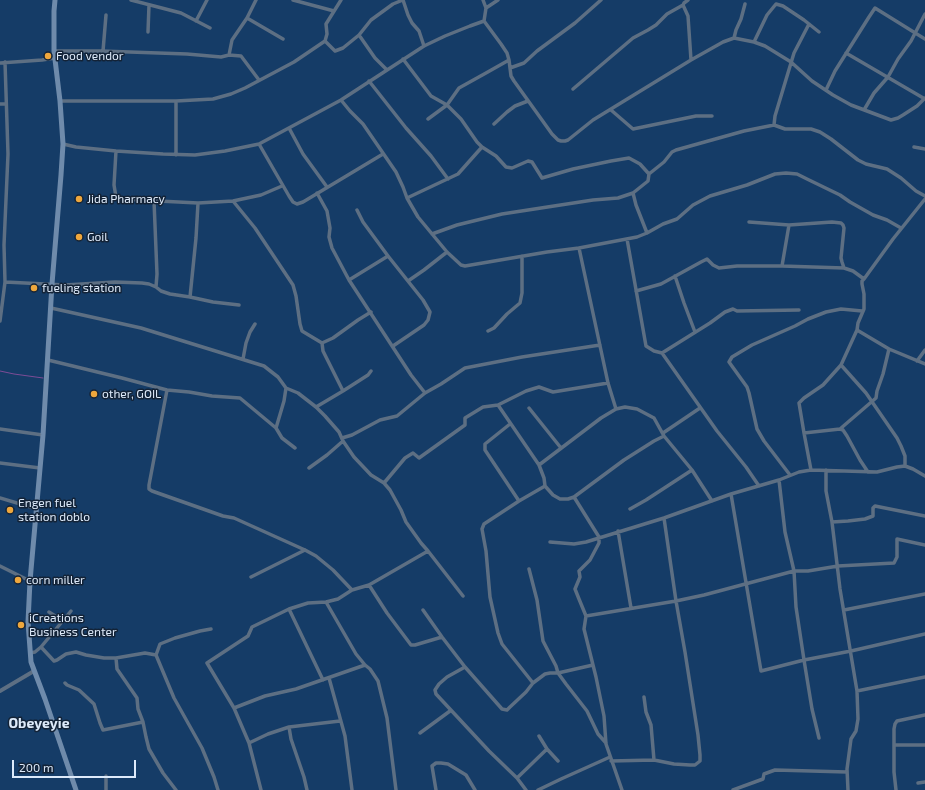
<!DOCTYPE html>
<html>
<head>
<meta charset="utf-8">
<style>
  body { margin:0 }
  #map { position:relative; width:925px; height:790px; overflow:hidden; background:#153c67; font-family:"Exo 2",sans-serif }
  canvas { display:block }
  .scale { position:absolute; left:12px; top:760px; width:124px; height:18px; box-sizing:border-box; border:2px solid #ddeafa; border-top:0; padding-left:5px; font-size:12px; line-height:14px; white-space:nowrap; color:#ddeafa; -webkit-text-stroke:3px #132337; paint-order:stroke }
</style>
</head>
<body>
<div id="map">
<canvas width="925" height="790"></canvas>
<div class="scale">200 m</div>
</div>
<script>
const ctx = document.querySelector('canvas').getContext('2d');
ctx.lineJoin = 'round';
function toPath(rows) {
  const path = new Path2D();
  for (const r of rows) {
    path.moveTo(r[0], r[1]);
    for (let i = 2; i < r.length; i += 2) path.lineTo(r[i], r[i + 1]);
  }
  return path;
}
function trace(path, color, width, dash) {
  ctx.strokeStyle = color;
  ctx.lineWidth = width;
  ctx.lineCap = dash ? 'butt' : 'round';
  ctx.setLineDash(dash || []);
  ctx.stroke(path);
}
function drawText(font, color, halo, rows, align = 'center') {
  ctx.font = font + ' "Exo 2",sans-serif';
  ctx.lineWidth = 3;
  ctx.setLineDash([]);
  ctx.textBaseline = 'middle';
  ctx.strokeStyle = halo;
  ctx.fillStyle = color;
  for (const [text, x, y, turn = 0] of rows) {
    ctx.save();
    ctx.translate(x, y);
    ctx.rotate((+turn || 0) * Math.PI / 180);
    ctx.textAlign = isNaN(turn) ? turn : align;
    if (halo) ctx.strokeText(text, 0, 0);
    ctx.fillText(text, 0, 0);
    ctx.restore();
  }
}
trace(toPath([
  [0,371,14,374,43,378]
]), '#7d4c96', 1);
trace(toPath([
  [131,0,181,13,210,28],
  [293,0,334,11],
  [341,0,326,24,327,34,325,41,335,51,343,48,359,35,371,20,393,4,403,0],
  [403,0,408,15,412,23,419,31,424,46],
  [483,0,486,8,484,21,501,44,507,53,509,60,511,76,514,81,552,134,558,140,561,141,565,141,568,140,593,120,691,60,723,42,734,38,754,42,765,46,791,62,812,81,833,95,851,105,891,120,898,118,903,115,917,106,925,98],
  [688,0,684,3,683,5,688,16,691,60],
  [486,8,498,0],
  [247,18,283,39],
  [196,21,207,0],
  [148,32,149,5],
  [359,35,375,58,387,70],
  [734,38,736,30,741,19,745,4],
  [754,42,767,15,776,4,783,6,804,20,819,32],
  [54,51,101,51,187,54,221,57,229,55,241,56,259,80],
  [103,51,106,15],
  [846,53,925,99],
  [229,55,232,40,247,18,256,0],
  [403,59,431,96,447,105,461,119,477,142,482,147,496,156,506,167,512,168,528,161,532,162,542,178,573,169,611,161,629,158,640,164,649,174],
  [0,63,42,60,55,58],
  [510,68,524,63,537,51,575,23,601,0],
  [369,81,406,128,431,156,448,179],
  [573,89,633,38,648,30,656,25,667,14,683,5],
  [826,90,835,71,869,17,875,8,925,39],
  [341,100,350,111,363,124,396,172,403,187,407,198,418,217,447,252,461,265,465,266,547,252,579,248,637,237,647,233,663,224,677,219,693,205,710,196,747,185,775,174,786,173,797,174,807,179,840,195,850,202,873,215,887,220,901,228],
  [60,101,176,101,213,99,231,94,245,88,294,62,325,41],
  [176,101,176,155],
  [0,104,6,104],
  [611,110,633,129,696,116,712,116],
  [864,110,874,93,888,77,898,59,911,41,925,14],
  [428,119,447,105,459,88,486,73,509,60],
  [494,124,507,112,515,106,528,101],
  [774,125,775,116,794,53,809,24],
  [289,128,303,154,327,187],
  [63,144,76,147,116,151,163,154,195,155,225,151,259,144,341,100,424,46,445,36,470,26,484,21],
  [259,144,289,196,293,202,297,204,303,202,383,154],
  [914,147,925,149],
  [116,151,114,185,116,197,119,199,198,203,233,201,261,195,282,186],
  [317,193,327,211,330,228,329,237,332,248,349,280,411,375,425,393],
  [633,193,636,205,647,233],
  [407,198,458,174,482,147],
  [154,201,157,274,156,287],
  [233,201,255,228,293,285,296,296,300,324,302,331,322,343],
  [357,210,363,222,388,256,423,300,430,312,428,320,424,325,393,346],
  [749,222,789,225,832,222,841,223,843,225,844,228,841,258,842,262,844,268,853,271,864,279,862,281,862,284,864,294,864,309,858,323,857,330,889,349,925,364],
  [432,234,457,225,502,214,593,200,618,198,633,193,648,181,649,174,664,162,672,152,676,150,744,131,774,125,785,129,811,129,820,132,831,139,858,160,866,164,887,169,901,178,916,191,925,196],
  [627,239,646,346,654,351,662,353,717,431,746,467,759,486],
  [579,248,608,383,616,409],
  [782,266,789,225],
  [675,276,684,303,695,332],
  [864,279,893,239,925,199],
  [349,280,388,256],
  [408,281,424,270,447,252],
  [5,282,65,285,115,282,142,283,149,284,156,287,161,291,170,294,190,297,213,302,239,305],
  [636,291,661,284,701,262,707,259,713,265,719,268,737,266,782,266,844,268],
  [190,297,196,238,198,203],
  [51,308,141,328,264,366,278,377,286,388,298,393,316,407,325,416,339,432,343,441,354,457,371,475,384,483,390,490,401,510,406,522,421,543,428,551,463,596],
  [0,321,5,282,4,245,8,154,5,62],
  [488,331,494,328,507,314,520,303,522,293,522,256],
  [322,343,333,338,358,320,371,312],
  [662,353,710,323,725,312,733,309,737,311,799,310],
  [243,359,246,343,250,332,255,324],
  [48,360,122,378,167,390,189,392,212,396,240,398,276,428,282,438,295,448],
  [917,361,925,350],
  [841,365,866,393,897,438,901,446,905,456,905,466],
  [167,390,149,485,149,489,152,491,223,516,234,518,305,550,316,556,333,570,352,590],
  [343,391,368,375,371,371],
  [498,405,539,465,544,478,545,486,553,495,560,499,568,499,574,497,624,460,654,441,664,436],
  [316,407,343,391,323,351,322,343],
  [529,408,561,448],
  [510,424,485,444,485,450,519,501],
  [276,428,284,401,286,388],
  [0,429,43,435],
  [840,429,876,398,877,391,883,374,889,349],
  [663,433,700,408],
  [804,433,840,429,843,430,847,436,860,460,868,472],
  [342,438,352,435,380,420,397,416,425,393,441,384,465,368,522,357,600,345],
  [0,463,40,468],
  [539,465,601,418,616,409,625,407,637,409,654,418,664,436,692,470,712,501],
  [309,468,327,455,343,441],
  [811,470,804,433,799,403,804,398,823,385,841,365,857,330],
  [826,470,826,491,832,522,840,589,857,691,858,719,856,731,851,739,847,769,848,790],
  [790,475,764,441,757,429,749,393,747,387,729,362,732,357,752,345,795,326,808,319,826,312,841,309,862,311],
  [779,480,785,532,794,571,796,607,804,660,812,709,819,738],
  [384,483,405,458,413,453,419,458,465,425,465,418,483,407,498,405,526,391,539,387,553,392,608,383],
  [731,494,761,671,804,660,851,651,925,634],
  [574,497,599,537,599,543,590,560,579,571,580,577,575,589,579,599,586,616,584,629,596,677,604,716,606,744,622,790],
  [0,498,37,509],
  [630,509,646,500,692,470],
  [832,522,848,521,865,519,873,516,873,508,875,506,925,516],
  [618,531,631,608],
  [550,542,574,544,586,542,664,518,731,494,779,480,799,472,811,470,877,472,897,467,905,466,913,469,925,476],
  [0,566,30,581],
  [529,569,537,600,543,641,556,666,558,673,566,684,587,711,598,734,606,743],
  [251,577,305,550],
  [369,585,387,613,411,645,415,645,442,637],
  [326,602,356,654,365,665,370,669,378,681,387,718,396,790],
  [289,609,323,680],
  [423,610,442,637,465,667,502,709,507,710,510,707,526,692,533,683,545,674,550,673,558,673,593,665],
  [844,610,925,594],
  [49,612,63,621],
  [586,616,676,601,704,595,794,571,808,571,838,566,894,563,897,557,897,539,925,545],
  [41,647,54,661,57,660,66,654,76,652,86,655,104,658,116,658,145,653,156,655,160,644,175,638,200,631,211,629],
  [30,653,35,652,41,647,71,611],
  [156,655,174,698,202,748,214,777,218,790],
  [116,658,117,669,137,698,138,709,143,722,146,737,149,749,163,773,176,790],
  [465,667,447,677,439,684,435,690,436,694,489,751,517,778,526,790],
  [329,678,345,736,352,790],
  [65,683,67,685,79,690,94,704,100,723,103,730,143,722],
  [533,683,502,644,498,633,490,597,486,551,482,529,484,524,519,501,545,486],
  [857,691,925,677],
  [644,697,646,712,651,725,654,760],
  [234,708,265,696,296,689,365,665],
  [289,727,291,739,304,777,307,790],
  [420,733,450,711],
  [539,736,547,749,558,761],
  [249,743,268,734,289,727,340,721],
  [894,745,925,745],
  [611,761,654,760,674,764,690,765,695,765,700,761,700,755,698,735,685,652,676,601,664,518],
  [517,778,547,749],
  [918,783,925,782],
  [106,790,106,776],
  [261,790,249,743,234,708,207,663,248,636,252,627,289,609,308,603,326,602,338,599,352,590,369,585,428,551],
  [436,790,432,766,436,763,441,763,448,764,466,775,475,790],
  [538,790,561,779,610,757],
  [733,790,763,779,764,774,775,770,847,772],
  [896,790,894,772,894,729,895,724,897,721,925,715]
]), '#5d6f83', 3.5);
trace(toPath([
  [0,691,34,671]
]), '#5d6f83', 4);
trace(toPath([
  [55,0,54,11,54,51,60,101,63,144,61,175,52,284,43,435,30,581,28,622,31,662,45,699,76,790]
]), '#6f8bab', 5);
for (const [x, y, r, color] of [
  [48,56,4,"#eea73d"],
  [79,199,4,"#eea73d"],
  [79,237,4,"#eea73d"],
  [34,288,4,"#eea73d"],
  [94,394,4,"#eea73d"],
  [10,510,4,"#eea73d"],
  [18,580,4,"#eea73d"],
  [21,625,4,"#eea73d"]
]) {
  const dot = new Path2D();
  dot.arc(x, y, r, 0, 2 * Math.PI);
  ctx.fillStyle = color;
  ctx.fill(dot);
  trace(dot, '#132337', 1.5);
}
drawText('12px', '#ddeafa', '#132337', [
  ["Food vendor",56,56],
  ["Jida Pharmacy",87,199],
  ["Goil",87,237],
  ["fueling station",42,288],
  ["other, GOIL",102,394],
  ["Engen fuel",18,503],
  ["station doblo",18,517],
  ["corn miller",26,580],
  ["iCreations",29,618],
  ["Business Center",29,632]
], 'left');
drawText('bold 14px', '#ddeafa', '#132337', [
  ["Obeyeyie",39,723]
]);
</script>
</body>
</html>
